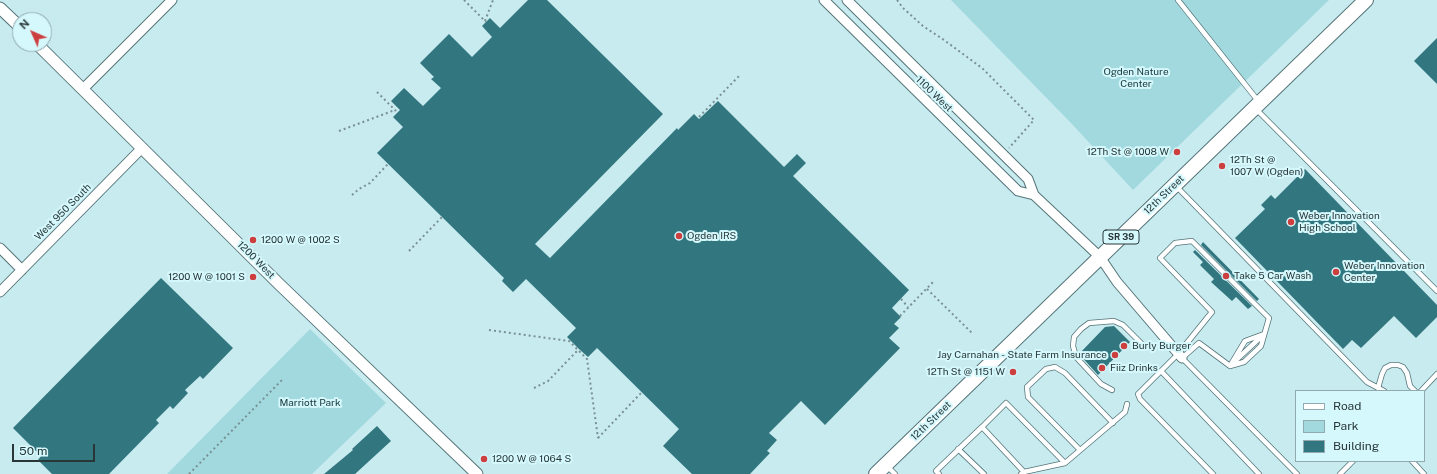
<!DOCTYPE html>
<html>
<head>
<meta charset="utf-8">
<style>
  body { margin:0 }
  #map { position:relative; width:1437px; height:474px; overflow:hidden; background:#c8ebef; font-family:"Public Sans",sans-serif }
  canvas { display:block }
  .legend { position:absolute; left:1295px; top:390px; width:130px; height:72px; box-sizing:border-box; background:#d5f8fc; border:1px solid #90aaae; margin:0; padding:5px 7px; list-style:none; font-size:12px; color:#283638 }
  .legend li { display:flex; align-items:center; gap:8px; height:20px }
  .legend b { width:20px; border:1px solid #90aaae }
  .north { position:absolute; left:12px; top:12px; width:40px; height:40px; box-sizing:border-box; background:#d5f8fc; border:1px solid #90aaae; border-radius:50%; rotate:315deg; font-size:11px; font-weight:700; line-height:16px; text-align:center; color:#283638 }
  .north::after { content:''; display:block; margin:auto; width:14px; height:18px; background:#cd3e3e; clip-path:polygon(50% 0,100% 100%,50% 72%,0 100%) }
  .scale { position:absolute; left:12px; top:444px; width:83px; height:18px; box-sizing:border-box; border:2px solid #283638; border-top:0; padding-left:5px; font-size:12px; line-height:14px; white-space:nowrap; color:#283638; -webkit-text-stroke:3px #d5f8fc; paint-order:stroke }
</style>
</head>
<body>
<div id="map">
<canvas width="1437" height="474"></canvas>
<ul class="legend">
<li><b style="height:5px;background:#fff"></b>Road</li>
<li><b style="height:11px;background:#a1d9df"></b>Park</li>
<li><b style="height:11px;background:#32777f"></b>Building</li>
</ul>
<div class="north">N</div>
<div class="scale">50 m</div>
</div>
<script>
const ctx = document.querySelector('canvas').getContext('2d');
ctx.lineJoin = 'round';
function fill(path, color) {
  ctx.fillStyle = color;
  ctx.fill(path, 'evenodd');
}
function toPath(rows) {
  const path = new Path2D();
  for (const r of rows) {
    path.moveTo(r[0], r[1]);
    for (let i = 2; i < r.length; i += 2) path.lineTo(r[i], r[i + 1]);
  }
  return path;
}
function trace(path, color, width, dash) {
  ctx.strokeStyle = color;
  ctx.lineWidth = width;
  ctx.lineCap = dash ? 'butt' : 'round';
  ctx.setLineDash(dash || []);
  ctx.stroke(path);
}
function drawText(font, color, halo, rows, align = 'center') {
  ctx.font = font + ' "Public Sans",sans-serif';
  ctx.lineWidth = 4;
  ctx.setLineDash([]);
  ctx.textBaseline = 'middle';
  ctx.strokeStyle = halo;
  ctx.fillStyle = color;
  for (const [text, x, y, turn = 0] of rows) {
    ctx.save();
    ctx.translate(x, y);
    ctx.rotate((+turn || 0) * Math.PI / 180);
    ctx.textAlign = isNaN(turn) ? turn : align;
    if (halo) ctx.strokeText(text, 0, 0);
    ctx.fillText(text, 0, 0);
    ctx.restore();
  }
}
fill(toPath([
  [951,0,1329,0,1133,190,1071,123],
  [310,329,386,403,312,474,167,474]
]), '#a1d9df');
fill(toPath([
  [528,0,547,0,663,114,535,244,550,258,677,128,678,130,694,114,699,119,718,101,784,167,797,154,806,163,793,176,909,290,892,308,901,317,894,324,899,328,889,338,900,348,825,425,801,401,769,433,777,440,767,451,770,453,750,474,692,474,663,446,679,429,597,348,588,357,579,349,567,337,576,328,526,279,513,292,502,281,504,278,377,153,403,127,393,117,400,110,391,101,404,88,423,106,441,88,431,79,434,77,420,63,449,34,472,57,492,37,482,26,490,18,500,28],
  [1437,38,1437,84,1414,61],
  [1305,169,1437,305,1437,317,1416,338,1394,316,1361,348,1352,340,1343,349,1235,238,1265,209,1261,205,1271,195,1275,199],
  [1203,242,1259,299,1257,301,1201,245],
  [1195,250,1252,306,1248,309,1236,297,1232,301,1211,282,1214,279,1200,265,1203,262,1193,252],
  [161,278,233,348,203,379,200,376,185,390,188,393,173,409,170,406,156,420,159,423,109,474,52,474,38,460,41,456,13,428],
  [1114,326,1130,342,1098,375,1079,354,1105,327],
  [377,426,391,441,355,474,324,474,353,450,352,449]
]), '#32777f');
const service = toPath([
  [1178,0,1259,102],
  [1256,109,1437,291],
  [1176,186,1367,382,1384,391],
  [1234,362,1262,336],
  [1230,366,1199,343,1182,358,1297,474],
  [1230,366,1245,341,1264,334],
  [1161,371,1259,474],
  [1378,388,1382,374,1385,368,1391,365,1398,365,1403,367,1407,373,1410,386,1415,391],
  [1112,390,1101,384,1076,357,1073,346,1074,337,1081,329,1089,323,1114,321,1123,325,1143,345],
  [1421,391,1437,374],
  [958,449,984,474],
  [1080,450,1028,397,1027,387,1046,369,1055,367,1065,373,1113,423],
  [1412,461,1424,474],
  [1065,463,1125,412,1127,404],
  [887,466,895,474],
  [939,474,936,471,982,427],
  [1021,474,1024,472,1065,463,1006,403,982,427,1024,472],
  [1213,474,1140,399,1138,394,1178,354,1212,312,1160,258,1175,243,1192,241,1269,318,1261,346,1244,362,1230,366],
  [1340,474,1353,461]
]);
const minor = toPath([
  [824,0,1018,191,1034,195],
  [847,0,1028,179,1034,195,1100,257,1117,282,1182,358],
  [83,89,172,0],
  [0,248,22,270],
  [0,292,142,148]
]);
const tertiary = toPath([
  [0,8,20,27],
  [37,44,279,284,477,474]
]);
const primary = toPath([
  [876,474,1366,0]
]);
trace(service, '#547478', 6);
trace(minor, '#547478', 11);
trace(tertiary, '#547478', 13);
trace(primary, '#547478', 16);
trace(toPath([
  [464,0,486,22],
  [897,0,903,8,923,26,944,40,982,68,1034,120,1009,148],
  [485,21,493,0],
  [377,92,397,112],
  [699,117,740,75],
  [339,131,395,110],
  [352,195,359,189,370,183,388,164],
  [409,251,442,217],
  [927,289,972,333],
  [901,299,908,307],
  [900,316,934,281],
  [489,330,569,341,587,359,598,438],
  [534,388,548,381,578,350],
  [598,438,642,392],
  [189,474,283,379]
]), '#799195', 2, [2, 3]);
trace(service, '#fff', 4.5);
trace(minor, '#fff', 9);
trace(tertiary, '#fff', 11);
trace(primary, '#fff', 14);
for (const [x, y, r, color] of [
  [1177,152,4,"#cd3e3e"],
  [1222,166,4,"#cd3e3e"],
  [1291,222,4,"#cd3e3e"],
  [679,236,4,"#cd3e3e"],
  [253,240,4,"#cd3e3e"],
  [1336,272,4,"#cd3e3e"],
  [1226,276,4,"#cd3e3e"],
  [253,277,4,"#cd3e3e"],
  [1124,346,4,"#cd3e3e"],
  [1115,355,4,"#cd3e3e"],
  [1102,368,4,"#cd3e3e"],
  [1013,372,4,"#cd3e3e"],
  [484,459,4,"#cd3e3e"]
]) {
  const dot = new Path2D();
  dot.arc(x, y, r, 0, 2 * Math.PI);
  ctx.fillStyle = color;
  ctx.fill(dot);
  trace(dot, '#d5f8fc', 1.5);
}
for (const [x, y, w] of [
  [1121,237,36]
]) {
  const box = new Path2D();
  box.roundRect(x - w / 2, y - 7, w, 14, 3);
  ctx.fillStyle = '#d5f8fc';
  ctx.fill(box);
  trace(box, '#283638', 1);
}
drawText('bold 9px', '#283638', null, [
  ["SR 39",1121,237]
]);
drawText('10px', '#14363a', '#d5f8fc', [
  ["Ogden Nature",1136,72],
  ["Center",1136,84],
  ["Marriott Park",310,403]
]);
drawText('10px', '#283638', '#d5f8fc', [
  ["1100 West",934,94,44],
  ["12th Street",1164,195,-44],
  ["West 950 South",63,212,-45],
  ["1200 West",256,260,45],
  ["12th Street",931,421,-44]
]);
drawText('10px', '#283638', '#d5f8fc', [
  ["12Th St @ 1008 W",1169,152,"right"],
  ["12Th St @",1230,160],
  ["1007 W (Ogden)",1230,172],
  ["Weber Innovation",1299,216],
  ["High School",1299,228],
  ["Ogden IRS",687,236],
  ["1200 W @ 1002 S",261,240],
  ["Weber Innovation",1344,266],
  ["Center",1344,278],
  ["Take 5 Car Wash",1234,276],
  ["1200 W @ 1001 S",245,277,"right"],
  ["Burly Burger",1132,346],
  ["Jay Carnahan - State Farm Insurance",1107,355,"right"],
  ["Fiiz Drinks",1110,368],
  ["12Th St @ 1151 W",1005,372,"right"],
  ["1200 W @ 1064 S",492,459]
], 'left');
</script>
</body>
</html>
